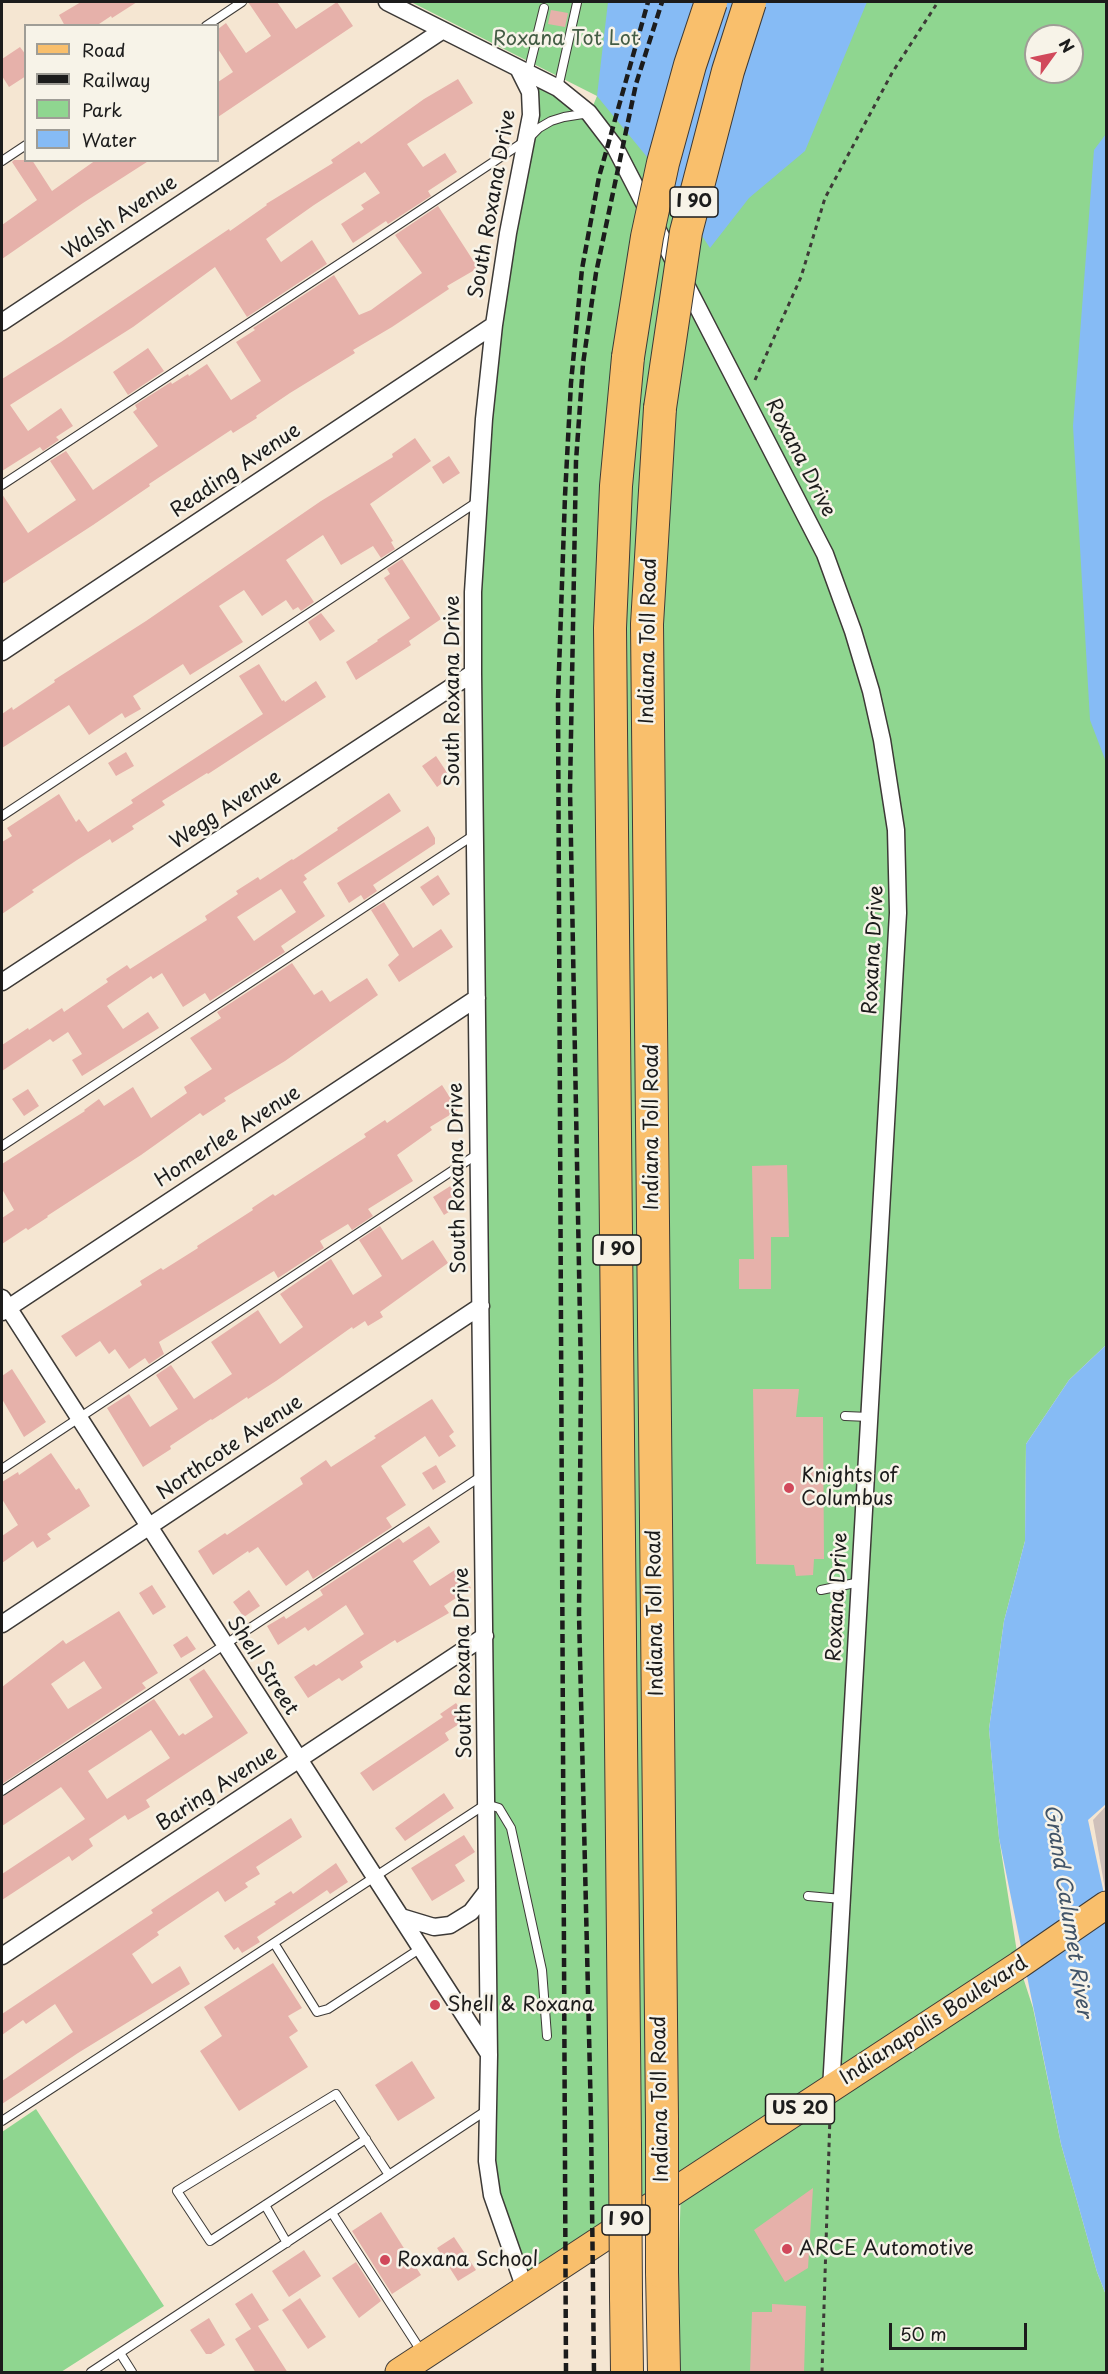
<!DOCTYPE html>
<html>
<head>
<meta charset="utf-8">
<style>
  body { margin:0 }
  #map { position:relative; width:1108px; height:2374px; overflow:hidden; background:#f5e6d2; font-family:"Playpen Sans",sans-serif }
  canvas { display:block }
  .frame { position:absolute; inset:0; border:3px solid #1c1c1c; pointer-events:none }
  .legend { position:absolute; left:24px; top:24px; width:195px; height:138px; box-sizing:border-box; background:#f7f3e8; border:2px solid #9f9d96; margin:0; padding:8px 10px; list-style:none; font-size:18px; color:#1c1c1c }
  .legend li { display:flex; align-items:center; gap:12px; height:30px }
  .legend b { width:30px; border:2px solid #9f9d96 }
  .north { position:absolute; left:1024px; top:24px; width:60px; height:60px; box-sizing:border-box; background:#f7f3e8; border:2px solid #9f9d96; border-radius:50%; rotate:57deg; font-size:16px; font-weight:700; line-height:24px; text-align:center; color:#1c1c1c }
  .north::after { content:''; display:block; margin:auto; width:21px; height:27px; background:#d1495b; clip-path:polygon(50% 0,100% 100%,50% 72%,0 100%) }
  .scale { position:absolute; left:889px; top:2323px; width:138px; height:27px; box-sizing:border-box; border:3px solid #1c1c1c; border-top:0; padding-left:8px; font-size:18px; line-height:21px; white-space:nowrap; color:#1c1c1c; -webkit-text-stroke:4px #f7f3e8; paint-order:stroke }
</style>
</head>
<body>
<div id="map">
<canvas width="1108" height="2374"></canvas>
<div class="frame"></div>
<ul class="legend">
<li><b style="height:8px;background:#f9bf6c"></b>Road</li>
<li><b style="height:8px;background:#1c1c1c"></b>Railway</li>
<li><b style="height:16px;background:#8fd690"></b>Park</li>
<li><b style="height:16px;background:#86bbf5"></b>Water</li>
</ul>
<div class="north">N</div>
<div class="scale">50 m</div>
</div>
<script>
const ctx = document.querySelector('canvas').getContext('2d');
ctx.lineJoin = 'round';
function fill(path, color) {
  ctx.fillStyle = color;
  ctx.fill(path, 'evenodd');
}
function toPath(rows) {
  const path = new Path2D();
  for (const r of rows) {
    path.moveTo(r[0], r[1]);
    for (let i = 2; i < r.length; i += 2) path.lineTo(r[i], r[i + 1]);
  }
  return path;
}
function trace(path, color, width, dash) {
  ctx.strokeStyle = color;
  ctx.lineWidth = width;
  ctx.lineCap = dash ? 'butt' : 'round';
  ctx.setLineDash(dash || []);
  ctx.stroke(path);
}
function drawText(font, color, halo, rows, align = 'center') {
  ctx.font = font + ' "Playpen Sans",sans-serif';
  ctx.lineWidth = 5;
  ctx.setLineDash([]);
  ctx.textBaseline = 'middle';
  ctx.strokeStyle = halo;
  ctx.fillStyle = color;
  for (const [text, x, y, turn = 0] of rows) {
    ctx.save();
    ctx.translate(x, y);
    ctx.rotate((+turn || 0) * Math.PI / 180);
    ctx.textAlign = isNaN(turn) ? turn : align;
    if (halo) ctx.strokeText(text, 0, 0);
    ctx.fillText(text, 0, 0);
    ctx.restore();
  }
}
fill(toPath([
  [1106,1806,1106,1895,1093,1820]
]), '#cfc0ba');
fill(toPath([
  [411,2,1106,2,1106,1345,1069,1380,1026,1444,1025,1541,1004,1621,989,1729,999,1838,1019,1965,1033,2008,1061,2144,1097,2272,1106,2295,1106,2372,675,2372,681,2188,525,2289,492,2195,477,502,531,115,517,67,590,113,597,96],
  [1036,36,1072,36,1072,72,1036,72],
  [36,2109,164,2306,61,2372,2,2372,2,2132]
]), '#8fd690');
fill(toPath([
  [608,2,867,2,805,151,749,198,710,248,661,174,597,96],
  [1106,134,1106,762,1090,720,1073,426,1094,150],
  [1106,1345,1106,1804,1088,1820,1106,1903,1106,2295,1097,2272,1061,2144,999,1838,989,1729,1004,1621,1025,1541,1026,1444,1069,1380]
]), '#86bbf5');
fill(toPath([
  [81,2,137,2,112,18,111,16,96,26,65,26,59,15],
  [248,2,277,2,296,29,337,2,353,26,218,117,218,82,233,72,218,49,218,29,226,23,246,53,271,36],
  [551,10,568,13,565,27,548,24],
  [20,47,26,55,26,76,9,87,2,76,2,59],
  [458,79,473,103,407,144,423,167,445,153,457,172,428,191,431,196,388,224,386,221,353,243,341,224,364,209,361,205,380,193,365,172,314,205,266,239,281,262,312,240,327,264,247,317,215,267,133,327,10,405,28,431,61,408,73,426,56,437,59,440,43,451,40,447,2,471,2,379,61,342,229,229,230,231,267,205,266,204,333,163,331,160,359,141,361,144,424,99],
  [14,160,32,160,52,191,96,160,150,160,83,203,2,259,2,225,37,200,12,162],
  [438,206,478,268,447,286,449,289,392,327,353,350,355,353,290,393,256,416,257,418,233,433,231,430,149,484,150,486,93,525,2,584,2,494,28,533,76,500,50,461,66,451,93,490,158,446,133,412,137,409,135,405,171,382,172,384,188,374,189,376,207,364,231,400,261,381,236,342,255,330,253,328,334,275,359,315,371,310,422,273,395,235],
  [148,348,164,371,128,395,113,372],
  [415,438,431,461,370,504,393,541,391,542,395,549,381,558,373,546,341,565,323,535,286,560,314,602,301,611,298,607,293,610,286,600,262,616,244,590,219,606,243,642,190,675,183,664,133,696,141,709,125,718,122,713,89,735,69,705,2,748,2,714,12,707,13,710,55,682,54,680,146,621,321,501,393,457,392,454],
  [449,456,460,473,443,484,432,467],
  [402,559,441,619,409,641,411,645,356,680,346,662,378,641,377,640,410,618,384,578,390,574,387,569],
  [321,613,335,631,320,641,308,622],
  [259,664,282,701,284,700,285,702,316,681,326,697,208,774,207,773,162,801,165,805,132,826,134,829,112,843,110,839,77,860,32,890,34,892,2,914,2,842,12,836,7,828,59,794,76,822,79,819,88,832,133,803,131,800,263,714,239,676],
  [126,752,134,766,116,776,108,763],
  [436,756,450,777,437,787,422,766],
  [389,793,401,811,304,875,307,879,303,882,325,916,281,946,285,952,210,1001,205,993,183,1007,162,973,153,979,151,976,107,1006,123,1029,148,1012,159,1028,82,1076,72,1060,82,1054,68,1032,53,1042,50,1039,2,1071,2,1045,28,1028,29,1030,62,1008,64,1012,108,982,106,979,127,965,130,969,207,920,205,916,238,894,236,891,258,877,260,880,292,859,293,860,338,830,337,828],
  [281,889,296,912,254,941,237,917],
  [428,826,435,838,435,844,373,885,377,891,364,900,361,895,349,903,337,883],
  [438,875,450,894,433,906,420,887],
  [384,902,413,948,441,929,453,947,399,982,388,965,399,955,371,910],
  [292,963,314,995,322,990,330,1002,367,978,378,995,285,1061,224,1098,226,1101,203,1116,200,1113,141,1155,47,1216,48,1217,28,1230,26,1228,2,1244,2,1218,14,1210,2,1189,2,1164,85,1111,84,1110,99,1099,104,1106,133,1087,151,1118,187,1093,184,1087,212,1069,190,1038,221,1018,217,1012],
  [442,1085,458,1110,430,1127,432,1130,397,1155,413,1181,368,1209,373,1216,352,1230,348,1224,320,1241,324,1248,278,1278,274,1271,159,1342,164,1354,149,1364,145,1358,129,1369,115,1349,109,1354,100,1341,76,1357,61,1336,142,1285,140,1281,161,1268,163,1270,198,1248,197,1246,253,1210,252,1208,273,1194,275,1196,366,1137,364,1134,385,1120,387,1123],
  [28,1089,39,1106,24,1116,12,1099],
  [787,1165,789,1237,771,1237,771,1289,739,1289,739,1259,754,1259,752,1166],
  [452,1185,463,1203,444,1215,433,1197],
  [380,1226,402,1260,433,1240,448,1263,380,1312,383,1317,368,1326,365,1321,353,1329,352,1327,276,1381,248,1399,247,1397,212,1420,211,1419,170,1446,171,1449,143,1467,107,1408,129,1394,150,1427,178,1409,156,1375,171,1365,194,1399,232,1374,211,1342,258,1310,280,1344,303,1327,280,1294,331,1259,353,1295,382,1276,359,1240],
  [12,1369,46,1422,24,1437,2,1399,2,1376],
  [753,1389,799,1389,796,1417,823,1417,824,1559,814,1559,813,1575,796,1576,794,1565,756,1564],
  [432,1399,454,1432,449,1436,456,1446,439,1457,425,1436,381,1466,406,1505,386,1518,392,1527,313,1579,308,1570,286,1586,258,1547,249,1553,248,1551,213,1575,198,1551,225,1533,227,1535,303,1484,300,1478,326,1460,331,1467,376,1438,374,1436],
  [51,1453,76,1490,79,1488,90,1506,47,1534,51,1539,37,1548,33,1541,2,1563,2,1536,18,1525,2,1499,2,1482,18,1472,19,1475],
  [436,1465,446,1482,433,1490,422,1473],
  [429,1526,440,1542,413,1561,430,1586,458,1568,471,1588,444,1606,449,1613,397,1643,395,1640,360,1662,363,1667,342,1681,339,1678,308,1698,294,1677,314,1664,316,1666,364,1634,346,1605,308,1631,305,1627,278,1645,267,1626,284,1616,286,1619,323,1595,320,1590,399,1538,403,1543],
  [152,1585,166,1607,153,1615,139,1593],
  [249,1590,260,1606,244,1617,233,1602],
  [119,1611,158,1673,142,1683,146,1688,2,1784,2,1687,63,1640,66,1644],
  [84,1661,102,1688,68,1709,51,1684],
  [187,1636,196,1649,181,1658,173,1645],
  [204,1669,248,1733,146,1800,150,1807,128,1820,125,1815,89,1839,93,1846,72,1861,69,1856,2,1900,2,1874,85,1819,61,1787,2,1826,2,1797,154,1699,179,1736,183,1733,185,1735,213,1717,189,1679],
  [151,1730,170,1758,107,1799,88,1771],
  [456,1703,467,1719,445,1733,449,1740,373,1791,360,1773,443,1717,440,1714],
  [444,1793,454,1808,405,1841,395,1828],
  [291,1818,302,1837,256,1867,260,1874,245,1883,248,1887,225,1902,218,1891,157,1932,159,1935,132,1954,152,1984,180,1966,190,1984,78,2053,2,2104,2,2081,73,2032,55,2004,26,2024,23,2020,2,2035,2,2014,153,1913,151,1910,172,1896],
  [464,1835,475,1852,455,1865,465,1881,432,1901,411,1868],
  [336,1863,348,1882,330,1894,327,1890,311,1901,257,1937,260,1942,242,1953,238,1947,234,1950,224,1936,276,1904,274,1902,291,1891,293,1894],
  [273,1963,302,2008,288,2016,298,2031,289,2037,308,2067,239,2111,200,2051,222,2036,204,2007],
  [412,2061,435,2098,398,2121,375,2085],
  [813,2188,808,2268,785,2282,754,2230],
  [381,2212,421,2275,392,2294,352,2231],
  [454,2237,476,2270,458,2281,437,2248],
  [304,2250,321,2276,289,2297,272,2271],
  [356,2262,381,2301,359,2318,332,2278],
  [252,2293,269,2320,258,2326,288,2373,256,2373,235,2339,251,2329,235,2304],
  [300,2298,326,2337,308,2349,282,2310],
  [772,2304,806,2306,804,2373,750,2373,752,2312,772,2312],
  [209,2318,225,2345,211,2354,206,2354,190,2330]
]), '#e6b1aa');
const lane = toPath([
  [206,26,242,2],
  [528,73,544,8],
  [558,88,577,3],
  [2,161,26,145],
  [2,485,371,243,528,139,539,128,551,121,564,117,589,113],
  [2,816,477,502],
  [2,1146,474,835],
  [845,1416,869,1417],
  [2,1469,479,1153],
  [821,1590,860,1582],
  [2,1791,483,1475],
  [808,1896,842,1899],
  [274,1943,317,2012,328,2009,421,1948],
  [2,2121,486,1804,499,1808,511,1828,542,1970,547,2036],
  [366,2139,210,2241,177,2191,336,2094,389,2175],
  [265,2205,287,2243],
  [332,2213,423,2354],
  [120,2353,132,2372],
  [91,2372,487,2110]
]);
const street = toPath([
  [387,2,558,88,589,113,615,147,825,554,853,631,871,691,882,740,896,830,898,913,831,2089],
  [518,68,530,92,531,115,508,233,494,325,484,419,473,592,473,673,489,2055,487,2161,492,2195,525,2289],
  [2,322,443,30],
  [2,652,494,325],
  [2,982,473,673],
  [2,1298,489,2054],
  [2,1312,477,998],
  [2,1624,481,1306],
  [401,1917,434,1927,450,1925,471,1912,487,1891],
  [2,1956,485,1636]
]);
const primary = toPath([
  [399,2372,1019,1965,1106,1905]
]);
const highway = toPath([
  [660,408,647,624,662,2119],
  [625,2143,610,628,616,486,628,357],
  [662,2272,664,2372],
  [626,2297,627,2372]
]);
trace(lane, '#3d3a37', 10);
trace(street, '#3d3a37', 19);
trace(primary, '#3d3a37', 29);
trace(highway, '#3d3a37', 34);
trace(toPath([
  [755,380,801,277,825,198,892,73,936,5],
  [822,2372,830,2115]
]), '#3d3a37', 3, [4.5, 4.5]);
trace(lane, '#fff', 8);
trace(street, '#fff', 16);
trace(primary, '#f9bf6c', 27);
trace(highway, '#f9bf6c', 32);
trace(toPath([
  [566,2372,558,699,565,496,571,383,582,269,599,177,648,2],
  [594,2372,591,2118,579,1614,581,1374,570,790,576,461,583,364,596,273,636,84,662,2]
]), '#1c1c1c', 4.5, [9, 4.5]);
const highwayBridge = toPath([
  [628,357,647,237,663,163,690,65,711,2],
  [660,408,686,232,728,71,750,2],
  [662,2119,662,2272],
  [625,2143,626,2297]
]);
trace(highwayBridge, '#3d3a37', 34, []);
trace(highwayBridge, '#f9bf6c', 32);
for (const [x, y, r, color] of [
  [789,1488,6,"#d1495b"],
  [435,2005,6,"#d1495b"],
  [787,2249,6,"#d1495b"],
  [385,2260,6,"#d1495b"]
]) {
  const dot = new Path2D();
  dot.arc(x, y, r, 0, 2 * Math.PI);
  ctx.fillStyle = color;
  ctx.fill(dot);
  trace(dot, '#f7f3e8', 2);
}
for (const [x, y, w] of [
  [694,202,48],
  [617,1250,48],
  [800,2109,69],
  [626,2220,48]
]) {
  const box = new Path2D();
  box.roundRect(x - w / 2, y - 15, w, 30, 4.5);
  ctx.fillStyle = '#f7f3e8';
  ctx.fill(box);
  trace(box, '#1c1c1c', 1.5);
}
drawText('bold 18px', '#1c1c1c', null, [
  ["I 90",694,202],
  ["I 90",617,1250],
  ["US 20",800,2109],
  ["I 90",626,2220]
]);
drawText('20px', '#445d45', '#f7f3e8', [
  ["Roxana Tot Lot",566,39]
]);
drawText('20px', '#1c1c1c', '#f7f3e8', [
  ["South Roxana Drive",493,204,-80],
  ["Walsh Avenue",120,218,-34],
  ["Roxana Drive",800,458,63],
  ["Reading Avenue",236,471,-34],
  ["Indiana Toll Road",649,641,-89],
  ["South Roxana Drive",453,691,-90],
  ["Wegg Avenue",226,810,-33],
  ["Roxana Drive",874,950,-87],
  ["Indiana Toll Road",652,1127,-90],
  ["Homerlee Avenue",228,1137,-33],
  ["South Roxana Drive",458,1178,-91],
  ["Northcote Avenue",230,1448,-34],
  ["Roxana Drive",838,1597,-87],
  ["Indiana Toll Road",656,1613,-91],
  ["South Roxana Drive",464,1663,-91],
  ["Shell Street",262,1666,57],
  ["Baring Avenue",217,1789,-33],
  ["Indianapolis Boulevard",934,2021,-33],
  ["Indiana Toll Road",661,2099,-91]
]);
drawText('20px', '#1c1c1c', '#f7f3e8', [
  ["Knights of",801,1476],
  ["Columbus",801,1499],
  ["Shell & Roxana",447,2005],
  ["ARCE Automotive",799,2249],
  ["Roxana School",397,2260]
], 'left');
drawText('italic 21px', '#415468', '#f7f3e8', [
  ["Grand Calumet River",1067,1911,81]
]);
</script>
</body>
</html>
